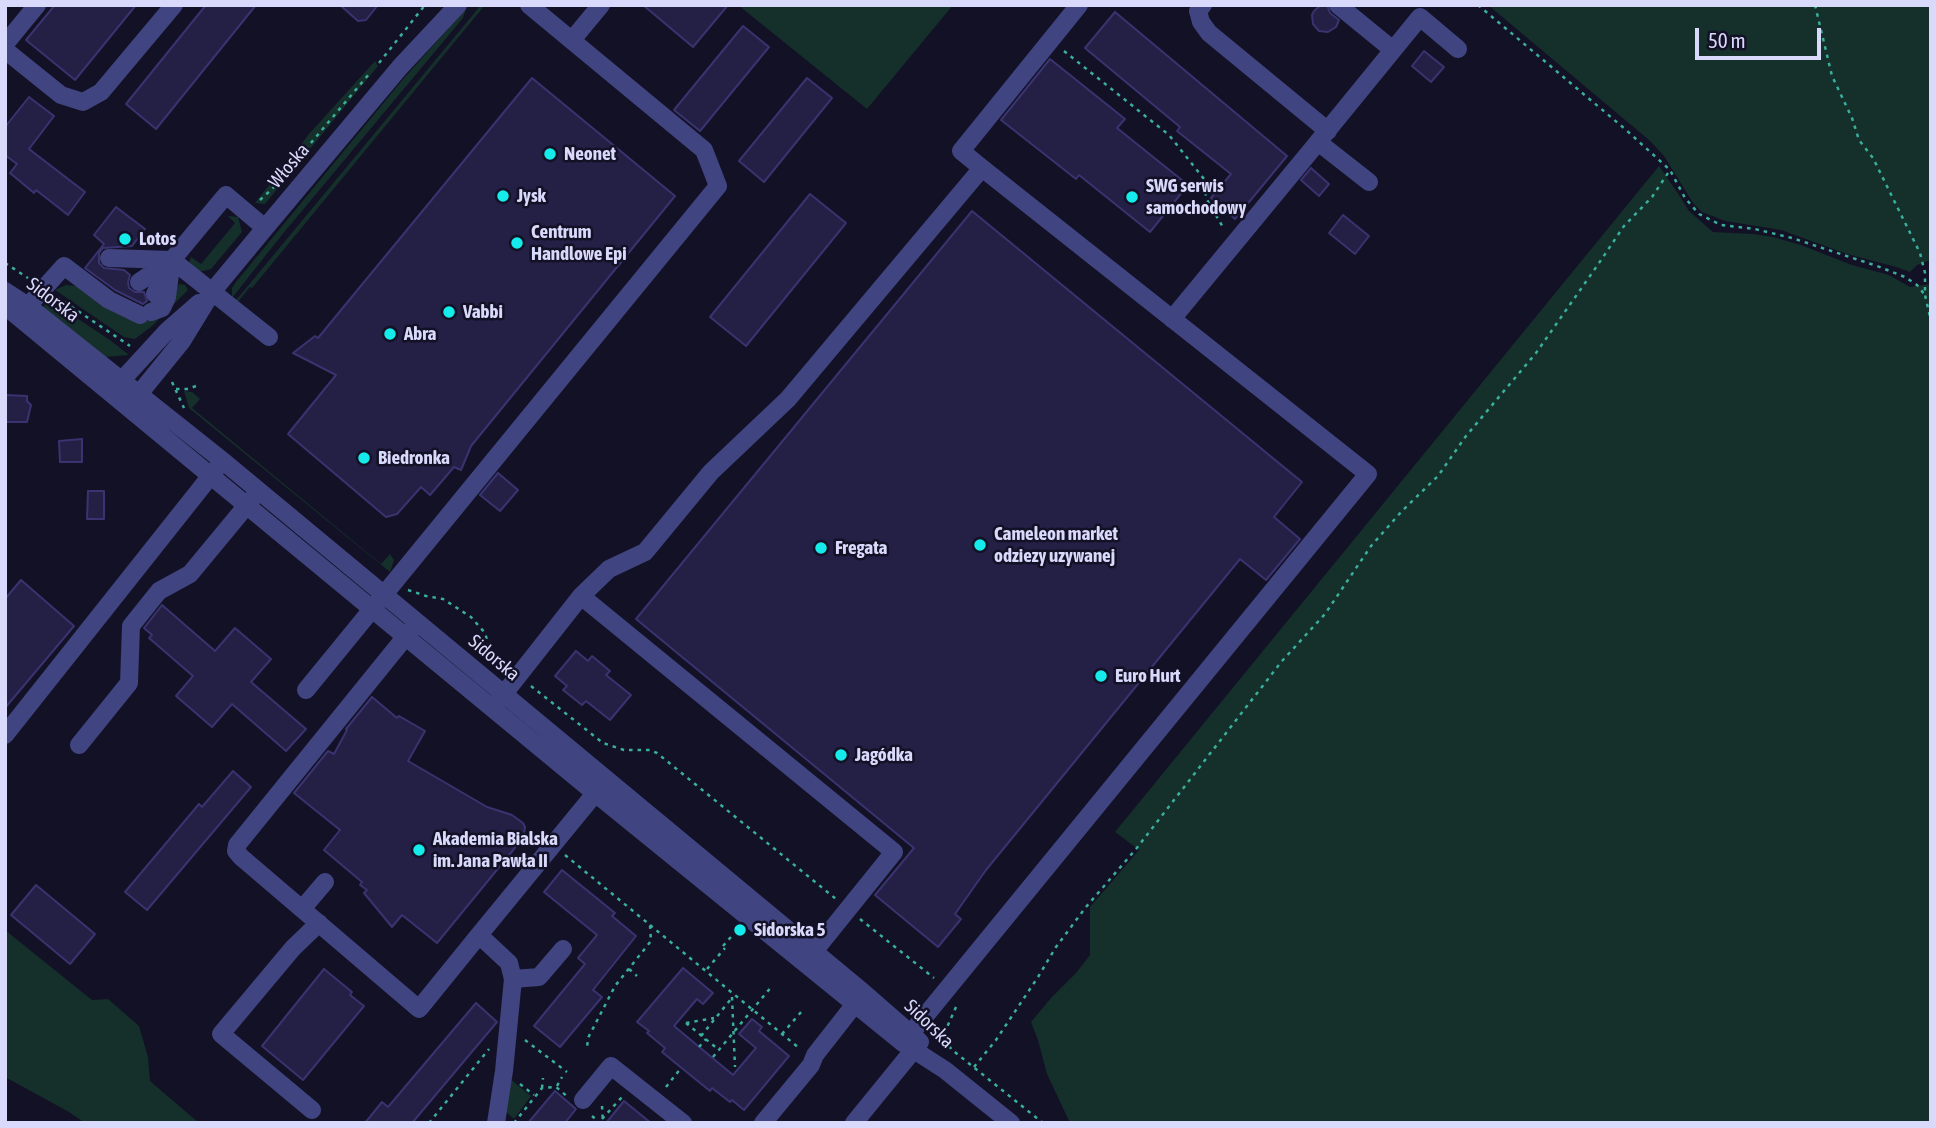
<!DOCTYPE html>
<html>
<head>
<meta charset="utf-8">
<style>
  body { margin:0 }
  #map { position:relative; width:1936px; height:1128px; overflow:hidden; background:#131125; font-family:"Asap Condensed",sans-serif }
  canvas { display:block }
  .frame { position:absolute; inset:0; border:7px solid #d9d9fc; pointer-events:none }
  .scale { position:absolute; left:1695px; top:28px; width:126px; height:32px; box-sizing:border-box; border:4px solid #d9d9fc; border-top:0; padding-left:9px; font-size:21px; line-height:24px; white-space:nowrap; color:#d9d9fc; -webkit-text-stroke:5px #131125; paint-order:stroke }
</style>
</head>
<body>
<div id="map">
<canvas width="1936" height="1128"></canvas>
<div class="frame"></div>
<div class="scale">50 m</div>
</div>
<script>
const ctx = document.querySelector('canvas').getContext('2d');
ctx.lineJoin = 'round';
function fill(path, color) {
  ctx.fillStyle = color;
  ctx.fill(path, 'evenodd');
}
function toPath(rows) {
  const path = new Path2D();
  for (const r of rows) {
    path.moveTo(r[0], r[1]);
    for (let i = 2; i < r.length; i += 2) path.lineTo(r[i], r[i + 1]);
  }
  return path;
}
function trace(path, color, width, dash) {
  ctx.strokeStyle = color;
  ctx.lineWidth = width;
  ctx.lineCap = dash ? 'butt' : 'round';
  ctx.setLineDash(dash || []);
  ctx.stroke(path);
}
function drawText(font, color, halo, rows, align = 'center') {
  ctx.font = font + ' "Asap Condensed",sans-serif';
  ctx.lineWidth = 5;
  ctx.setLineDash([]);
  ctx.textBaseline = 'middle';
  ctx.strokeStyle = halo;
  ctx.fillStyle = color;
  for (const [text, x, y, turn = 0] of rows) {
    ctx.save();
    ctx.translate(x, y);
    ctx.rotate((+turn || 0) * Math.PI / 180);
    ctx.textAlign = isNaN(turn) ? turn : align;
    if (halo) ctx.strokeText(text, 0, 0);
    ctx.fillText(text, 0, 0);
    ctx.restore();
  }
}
fill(toPath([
  [481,5,485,5,252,288,250,287,236,304,236,300,242,293],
  [738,5,953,5,867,109],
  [1488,5,1931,5,1931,260,1917,265,1910,272,1896,267,1847,254,1781,230,1725,221,1702,212,1693,203,1664,156,1649,140],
  [466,9,463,18,281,236,232,298,232,288,236,282,404,78],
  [375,61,378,66,265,204,255,203,309,134],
  [1659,166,1679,195,1689,211,1713,232,1753,234,1773,237,1801,245,1852,265,1889,275,1910,287,1931,284,1931,1123,1070,1123,1047,1074,1038,1040,1031,1022,1051,998,1076,973,1090,955,1090,907,1139,850,1115,832],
  [228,216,238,217,242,232,211,269,199,272,189,263,191,257,201,264,235,223],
  [179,284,185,285,188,290,152,326,135,339,124,337,55,290,66,285,76,286,141,321,147,321,158,317],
  [48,299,110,340,129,355,104,357,44,310,44,304],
  [184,391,192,392,200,399,192,408,381,564,390,554,394,560,390,572,189,408],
  [5,930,92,1000,108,999,139,1026,148,1057,150,1081,199,1123,85,1123,69,1112,5,1077],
  [509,1078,531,1096,514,1119,505,1111]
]), '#152f2b');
const building = toPath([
  [55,5,136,5,75,80,26,40,55,5],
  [206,5,256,5,156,129,126,104,206,5],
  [340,5,378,5,366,20,358,21,340,5],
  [643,5,728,5,693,47,643,5],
  [1321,5,1327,5,1330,13,1339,20,1336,27,1328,32,1319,31,1313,24,1312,15,1314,11,1321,5],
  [1115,12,1287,156,1235,219,1211,198,1231,174,1177,131,1180,127,1085,48,1115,12],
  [743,26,769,47,700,131,674,110,743,26],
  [1424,51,1444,67,1431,82,1412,66,1424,51],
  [1050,59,1125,119,1117,128,1188,185,1150,232,1079,175,1076,179,1001,120,1050,59],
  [532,78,675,196,471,446,461,470,454,467,430,495,421,487,397,514,386,517,288,434,336,375,293,353,315,336,318,338,532,78],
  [807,78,832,98,764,182,739,161,807,78],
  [29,97,54,116,29,149,85,192,68,215,36,190,34,193,10,173,17,164,5,155,5,127,29,97],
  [1311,168,1329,184,1319,196,1301,180,1311,168],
  [810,194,846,223,746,346,710,317,810,194],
  [116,207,145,229,132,246,103,248,99,253,99,263,104,268,124,270,130,275,128,282,129,288,135,292,144,292,147,301,143,304,115,290,85,268,104,244,94,235,116,207],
  [972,211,1302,482,1274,517,1300,539,1266,580,1240,559,986,870,955,914,961,919,938,947,875,895,914,848,636,619,972,211],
  [1343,215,1369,236,1355,254,1329,233,1343,215],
  [5,395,27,396,27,401,31,405,27,422,5,422,5,395],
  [82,439,82,462,60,462,59,441,82,439],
  [498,473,518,490,500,511,480,495,498,473],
  [88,491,104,491,104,519,87,519,88,491],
  [21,580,74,626,5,708,5,599,21,580],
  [162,605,215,651,235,628,271,659,251,682,306,729,286,751,232,704,212,727,176,696,193,676,149,638,152,635,144,628,162,605],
  [576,651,588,661,592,656,610,671,606,675,631,695,610,720,586,701,582,705,563,690,567,686,555,676,576,651],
  [372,697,397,718,399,716,425,731,408,761,487,807,512,815,523,823,525,827,524,834,514,849,437,943,402,915,392,927,364,893,367,890,360,885,362,882,324,850,340,830,294,793,328,751,334,754,347,730,346,729,372,697],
  [233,771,251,787,147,910,125,892,199,804,202,807,233,771],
  [562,870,615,913,612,916,636,936,593,990,602,997,560,1047,534,1026,585,964,578,958,597,935,544,892,562,870],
  [36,885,95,934,70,964,11,915,36,885],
  [683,968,713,993,703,1004,697,999,674,1026,733,1075,756,1048,739,1034,752,1019,762,1027,759,1031,789,1056,744,1110,732,1100,730,1102,712,1088,710,1091,662,1052,665,1048,647,1033,649,1031,637,1022,683,968],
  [324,969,352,992,350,995,364,1006,303,1080,262,1046,324,969],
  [476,1003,497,1022,412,1123,365,1123,382,1102,388,1107,476,1003],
  [555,1091,576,1109,565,1123,528,1123,555,1091],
  [624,1101,651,1123,606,1123,624,1101]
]);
fill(building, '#231f45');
trace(building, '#39336f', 2);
trace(toPath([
  [1478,5,1625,129,1670,170,1685,198,1699,214,1721,225,1755,229,1792,238,1877,266,1905,277,1917,285,1925,295],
  [1815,5,1832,76,1852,118,1859,140,1873,158,1920,253,1925,273,1925,295,1931,321],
  [1064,51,1169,135,1204,179,1206,198,1224,229],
  [379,63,425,5],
  [260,200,272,189,370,73],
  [5,263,28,278],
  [57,297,130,346],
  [172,382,184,408],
  [176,389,188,389,196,386],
  [408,590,426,596,443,599,471,617,485,633,492,657,503,666],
  [531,686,603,743,624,750,650,750,657,753,836,899],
  [565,855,650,925,651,941,615,986,588,1038,587,1048],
  [860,919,934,978],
  [650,925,799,1048],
  [723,946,737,930],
  [629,969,637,976],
  [707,969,725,948],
  [732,997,735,1067],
  [956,1007,944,1034,951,1049,1043,1123],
  [686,1023,719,1050],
  [686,1023,714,1018],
  [782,1034,802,1011],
  [701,1036,731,999],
  [525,1040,567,1072],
  [699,1047,706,1039],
  [713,1057,772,986],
  [974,1067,996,1040,1038,977,1056,947,1086,907,1136,849,1282,661,1325,614,1371,546,1402,511,1438,476,1466,436,1536,353,1597,266,1624,226,1652,197,1670,170],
  [520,1084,534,1095],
  [557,1086,562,1077],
  [666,1087,681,1068],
  [542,1088,543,1078],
  [602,1106,603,1123],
  [592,1116,600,1123],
  [602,1119,622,1097],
  [429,1123,489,1049],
  [514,1123,542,1088,556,1087,568,1097]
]), '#3aaf9c', 2.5, [3.5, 5]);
trace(toPath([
  [1203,5,1198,11,1201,22,1209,33,1328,131],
  [1338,5,1393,50],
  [572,40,601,5],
  [5,44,37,5],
  [5,50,61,95,83,102,101,92,174,5],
  [982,168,961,151,1079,5],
  [1369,182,1318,142,1420,17,1458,49],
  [109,258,172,260,269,337],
  [139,282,169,262],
  [5,291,28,306,223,461,864,993,919,1041],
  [155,294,172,260,226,195,265,228],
  [5,306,595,793,903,1043,945,1070,1011,1123],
  [151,312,162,308,167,297,170,274],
  [20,315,64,266,109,300,140,315],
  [1172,319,1318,142],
  [122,380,167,331,199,303],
  [139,394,182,341,212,292,265,228,400,67,458,5],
  [581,596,609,569,645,552,711,472,788,399,982,168,1368,474,903,1043],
  [411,630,237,845,236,851,241,857,419,1009,479,935],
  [306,690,718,186,704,150,529,5],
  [496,704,581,596,894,852,807,960],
  [5,735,216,469],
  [79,745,129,683,131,626,159,591,190,574,252,499],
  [302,909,325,882],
  [513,979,539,977,563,949],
  [583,1100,611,1066,683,1123],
  [312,1110,221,1034,293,948,319,923],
  [496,1123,504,1071,513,979,509,963,479,935,602,785],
  [763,1123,811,1065,815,1055,862,995],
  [854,1123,920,1042]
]), '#404480', 18);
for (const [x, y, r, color] of [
  [550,154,7,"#15ebeb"],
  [503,196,7,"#15ebeb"],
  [1132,197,7,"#15ebeb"],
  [125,239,7,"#15ebeb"],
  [517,243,7,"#15ebeb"],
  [449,312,7,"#15ebeb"],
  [390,334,7,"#15ebeb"],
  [364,458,7,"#15ebeb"],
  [980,545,7,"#15ebeb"],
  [821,548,7,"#15ebeb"],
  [1101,676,7,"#15ebeb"],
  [841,755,7,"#15ebeb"],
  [419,850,7,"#15ebeb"],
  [740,930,7,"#15ebeb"]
]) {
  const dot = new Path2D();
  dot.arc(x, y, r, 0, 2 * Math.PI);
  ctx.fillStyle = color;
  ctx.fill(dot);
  trace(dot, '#131125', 2.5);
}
drawText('bold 19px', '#d9d9fc', '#131125', [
  ["Neonet",564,154],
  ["SWG serwis",1146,186],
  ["samochodowy",1146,208],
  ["Jysk",517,196],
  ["Centrum",531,232],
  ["Handlowe Epi",531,254],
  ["Lotos",139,239],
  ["Vabbi",463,312],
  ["Abra",404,334],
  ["Biedronka",378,458],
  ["Cameleon market",994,534],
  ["odziezy uzywanej",994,556],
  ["Fregata",835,548],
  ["Euro Hurt",1115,676],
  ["Jagódka",855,755],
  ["Akademia Bialska",433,839],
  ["im. Jana Pawła II",433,861],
  ["Sidorska 5",754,930]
], 'left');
drawText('19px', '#d9d9fc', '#131125', [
  ["Włoska",289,166,-50],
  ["Sidorska",53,300,37],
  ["Sidorska",494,658,40],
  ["Sidorska",929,1024,44]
]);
</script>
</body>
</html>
